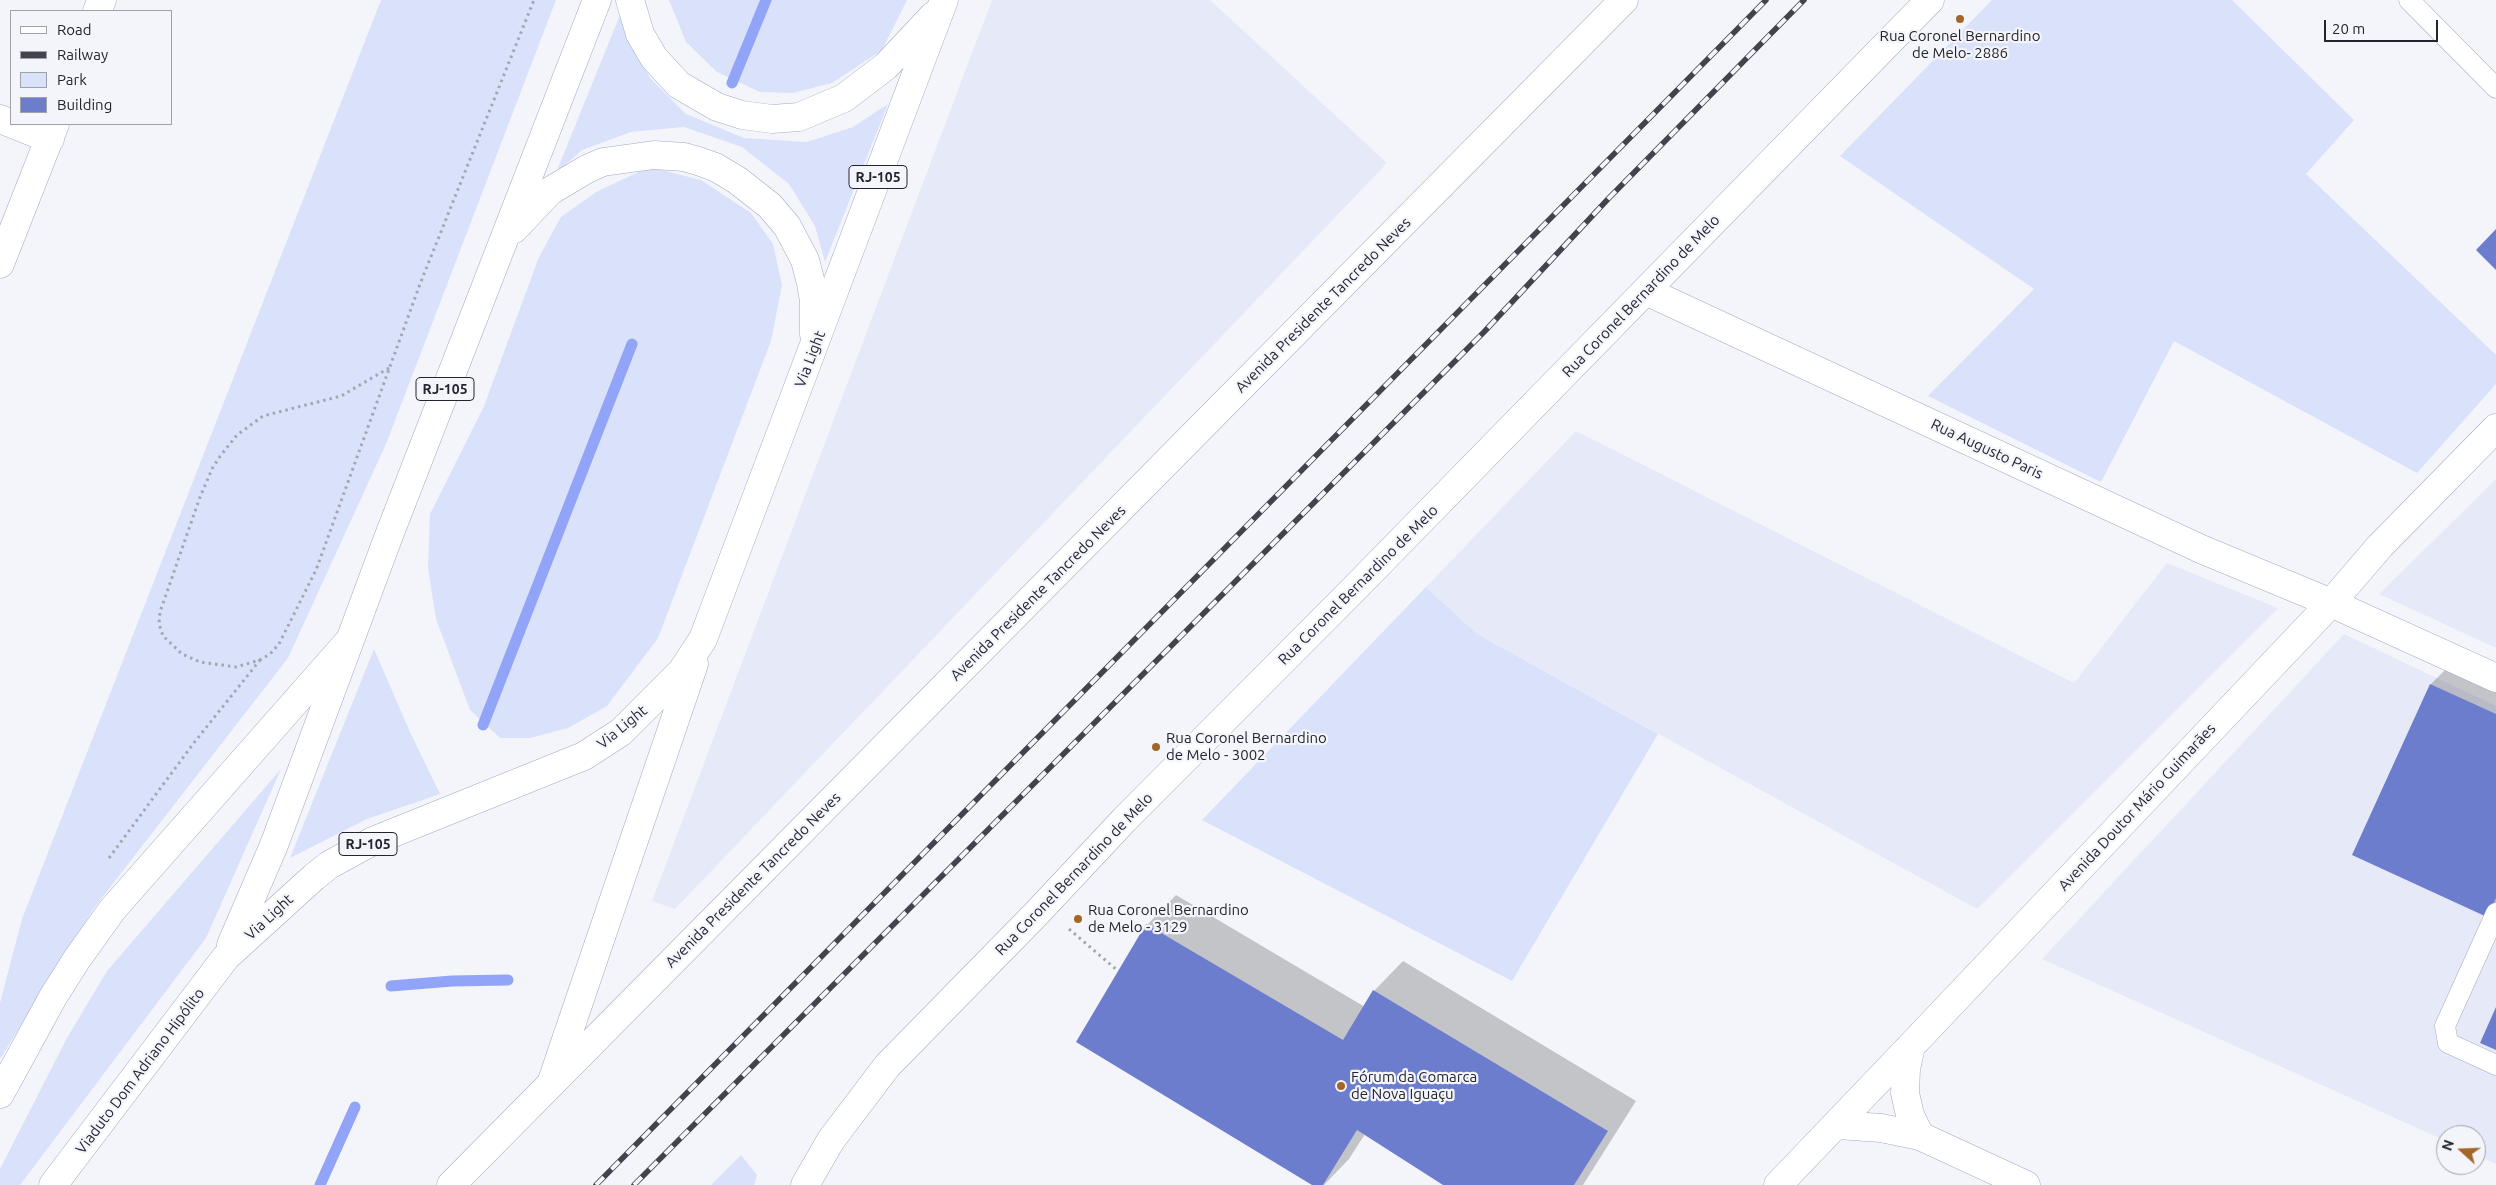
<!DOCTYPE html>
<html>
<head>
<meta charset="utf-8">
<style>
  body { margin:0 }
  #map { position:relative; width:2496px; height:1185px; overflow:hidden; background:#f4f5fb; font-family:Ubuntu,sans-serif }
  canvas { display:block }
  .legend { position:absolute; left:10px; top:10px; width:162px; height:115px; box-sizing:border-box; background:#f4f5fb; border:1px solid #a0a2a9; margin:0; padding:6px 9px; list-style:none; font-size:15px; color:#22252f }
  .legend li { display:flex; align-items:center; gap:10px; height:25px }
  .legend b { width:25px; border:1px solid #a0a2a9 }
  .north { position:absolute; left:2436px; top:1125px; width:50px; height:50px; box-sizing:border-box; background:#f4f5fb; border:1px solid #a0a2a9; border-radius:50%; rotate:290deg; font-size:14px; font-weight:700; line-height:20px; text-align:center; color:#22252f }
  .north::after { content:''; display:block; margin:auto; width:18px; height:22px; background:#a26728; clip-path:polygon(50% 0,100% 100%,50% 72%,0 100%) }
  .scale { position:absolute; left:2324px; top:20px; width:114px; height:22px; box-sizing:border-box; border:2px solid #22252f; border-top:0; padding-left:6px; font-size:15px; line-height:18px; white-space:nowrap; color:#22252f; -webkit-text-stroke:4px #f4f5fb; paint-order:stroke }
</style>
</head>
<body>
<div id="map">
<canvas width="2496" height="1185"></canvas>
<ul class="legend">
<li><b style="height:6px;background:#fff"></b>Road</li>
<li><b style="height:6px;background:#41444d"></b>Railway</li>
<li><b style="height:14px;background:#d9e1fb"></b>Park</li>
<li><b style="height:14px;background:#6d7dcd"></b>Building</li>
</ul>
<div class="north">N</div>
<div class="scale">20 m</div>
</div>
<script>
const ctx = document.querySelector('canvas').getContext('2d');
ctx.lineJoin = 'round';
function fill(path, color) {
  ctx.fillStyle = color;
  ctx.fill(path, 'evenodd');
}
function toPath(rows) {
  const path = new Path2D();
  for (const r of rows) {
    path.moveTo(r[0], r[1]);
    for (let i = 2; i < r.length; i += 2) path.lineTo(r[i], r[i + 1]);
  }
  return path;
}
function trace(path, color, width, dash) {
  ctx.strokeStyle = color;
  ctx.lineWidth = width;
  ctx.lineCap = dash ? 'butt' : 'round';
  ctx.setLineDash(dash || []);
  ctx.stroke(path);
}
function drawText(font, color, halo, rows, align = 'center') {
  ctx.font = font + ' Ubuntu,sans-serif';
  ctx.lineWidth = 4.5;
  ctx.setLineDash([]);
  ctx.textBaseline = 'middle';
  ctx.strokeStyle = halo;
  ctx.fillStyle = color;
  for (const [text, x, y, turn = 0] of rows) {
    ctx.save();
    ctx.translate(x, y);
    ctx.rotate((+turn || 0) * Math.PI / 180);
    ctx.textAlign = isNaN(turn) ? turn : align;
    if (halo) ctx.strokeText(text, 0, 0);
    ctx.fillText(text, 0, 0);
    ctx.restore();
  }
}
fill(toPath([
  [992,0,1210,0,1387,163,675,909,652,901],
  [1576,431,2074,683,2167,563,2278,608,1977,909,1477,634,1426,587],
  [2496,479,2496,648,2379,594],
  [2344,634,2496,706,2496,1164,2476,1155,2476,1135,2446,1135,2446,1141,2042,959]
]), '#e6eaf8');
fill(toPath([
  [381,0,556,0,386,444,288,658,94,908,0,1059,0,1003,22,919],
  [669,0,907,0,882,50,832,83,793,93,760,92,717,72,686,42],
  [1992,0,2232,0,2354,120,2306,174,2496,355,2496,384,2417,473,2174,341,2101,482,1928,396,2034,289,1840,156],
  [622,10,631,42,650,78,686,114,744,138,807,142,853,127,888,104,825,262,815,226,789,184,742,147,684,127,631,132,582,150,556,173],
  [649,167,701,180,751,213,773,244,782,285,771,341,658,638,607,706,568,728,530,738,500,738,470,710,436,619,428,568,430,514,484,406,539,257,561,217,596,192],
  [1426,587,1477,634,1658,734,1512,981,1202,820],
  [374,649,410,732,440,794,367,819,290,858],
  [281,769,206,938,20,1185,0,1185,0,1169,67,1038,107,971],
  [741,1155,757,1175,754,1185,711,1185]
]), '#d9e1fb');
fill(toPath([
  [2460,655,2496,671,2496,907,2353,854,2431,684],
  [1176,895,1365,1007,1374,991,1403,961,1636,1101,1583,1185,1446,1185,1365,1134,1349,1159,1324,1185,1314,1185,1147,925]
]), '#0003');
trace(toPath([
  [732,83,766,0],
  [483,725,632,344],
  [391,986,452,981,508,980],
  [320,1185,355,1107]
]), '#92a4f8', 11);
fill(toPath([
  [2496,229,2496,270,2476,250],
  [2430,684,2496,714,2496,898,2487,917,2352,855],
  [1146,924,1343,1040,1373,990,1608,1131,1574,1185,1443,1185,1357,1130,1323,1185,1312,1185,1076,1042],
  [2496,1007,2496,1050,2480,1043]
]), '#6d7dcd');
const service = toPath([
  [2409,0,2496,88],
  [2496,913,2445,1026,2448,1043,2496,1065]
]);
const minor = toPath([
  [97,11,102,0],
  [0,119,50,139],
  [0,264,55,124],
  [1646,291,2201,549,2331,603,2496,678]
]);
const tertiary = toPath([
  [1838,1125,1881,1128,1920,1136],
  [1778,1185,1911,1046]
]);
const secondary = toPath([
  [0,1094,53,997,77,959,112,910,349,641],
  [451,1185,1624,0],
  [805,1185,831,1140,887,1066,1036,914,1125,819,1355,588,1930,0],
  [2026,1185,1920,1136,1910,1115,1905,1093,1906,1069,1911,1046,2331,603,2380,546,2496,428]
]);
const primary = toPath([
  [630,0,640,34,654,58,679,85,717,107,742,115,772,119,799,117,844,98,886,66,933,16],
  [514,229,550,191,587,169,603,162,654,155,684,157,698,161,715,167,737,180,770,206,787,226,805,260,811,283,814,301,814,334],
  [231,945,274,845,388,538,597,0],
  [551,1084,694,664],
  [53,1185,226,957,314,877,329,865,373,841,584,756,621,732,682,671,703,639,944,0]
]);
trace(service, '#a2a9c4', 21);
trace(minor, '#a2a9c4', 29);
trace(tertiary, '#a2a9c4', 29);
trace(secondary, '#a2a9c4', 29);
trace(primary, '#a2a9c4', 29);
trace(toPath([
  [389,368,341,396,263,416,237,435,221,455,213,467,200,497,160,612,159,624,163,636,182,654,200,662,236,667,260,660,270,654,279,644,316,570,420,284,534,0],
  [109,858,193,744,260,660],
  [1069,929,1118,971]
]), '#a5a6ae', 3, [2.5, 4]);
trace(service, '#fff', 20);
trace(minor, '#fff', 28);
trace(tertiary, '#fff', 28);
trace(secondary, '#fff', 28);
trace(primary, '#fff', 28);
const rail = toPath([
  [596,1185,1766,0],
  [634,1185,1484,332,1608,199,1804,0]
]);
trace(rail, '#41444d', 5.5);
trace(rail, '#f4f5fb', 4, [11]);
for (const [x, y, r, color] of [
  [1960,19,5,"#a26728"],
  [1156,747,5,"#a26728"],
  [1078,919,5,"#a26728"],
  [1341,1086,5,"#a26728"]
]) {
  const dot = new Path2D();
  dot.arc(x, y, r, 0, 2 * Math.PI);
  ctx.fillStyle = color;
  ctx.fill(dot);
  trace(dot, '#f4f5fb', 2);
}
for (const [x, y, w] of [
  [878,177,58],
  [445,389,58],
  [368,844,58]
]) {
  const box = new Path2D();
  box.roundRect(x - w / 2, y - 11.5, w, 23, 4);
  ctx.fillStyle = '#f4f5fb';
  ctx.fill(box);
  trace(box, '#22252f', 1);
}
drawText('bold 14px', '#22252f', null, [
  ["RJ-105",878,177],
  ["RJ-105",445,389],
  ["RJ-105",368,844]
]);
drawText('15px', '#22252f', '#f4f5fb', [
  ["Rua Coronel Bernardino",1960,36,"center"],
  ["de Melo- 2886",1960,53,"center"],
  ["Rua Coronel Bernardino",1166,738],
  ["de Melo - 3002",1166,755],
  ["Rua Coronel Bernardino",1088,910],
  ["de Melo - 3129",1088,927],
  ["Fórum da Comarca",1351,1077],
  ["de Nova Iguaçu",1351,1094]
], 'left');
drawText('15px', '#22252f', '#f4f5fb', [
  ["Rua Coronel Bernardino de Melo",1641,296,-46],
  ["Avenida Presidente Tancredo Neves",1323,305,-45],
  ["Via Light",810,359,-69],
  ["Rua Augusto Paris",1987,449,25],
  ["Rua Coronel Bernardino de Melo",1358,585,-45],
  ["Avenida Presidente Tancredo Neves",1038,593,-45],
  ["Via Light",622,727,-39],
  ["Avenida Doutor Mário Guimarães",2137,807,-47],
  ["Rua Coronel Bernardino de Melo",1074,874,-46],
  ["Avenida Presidente Tancredo Neves",753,880,-45],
  ["Via Light",269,917,-43],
  ["Viaduto Dom Adriano Hipólito",140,1071,-53]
]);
</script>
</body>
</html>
